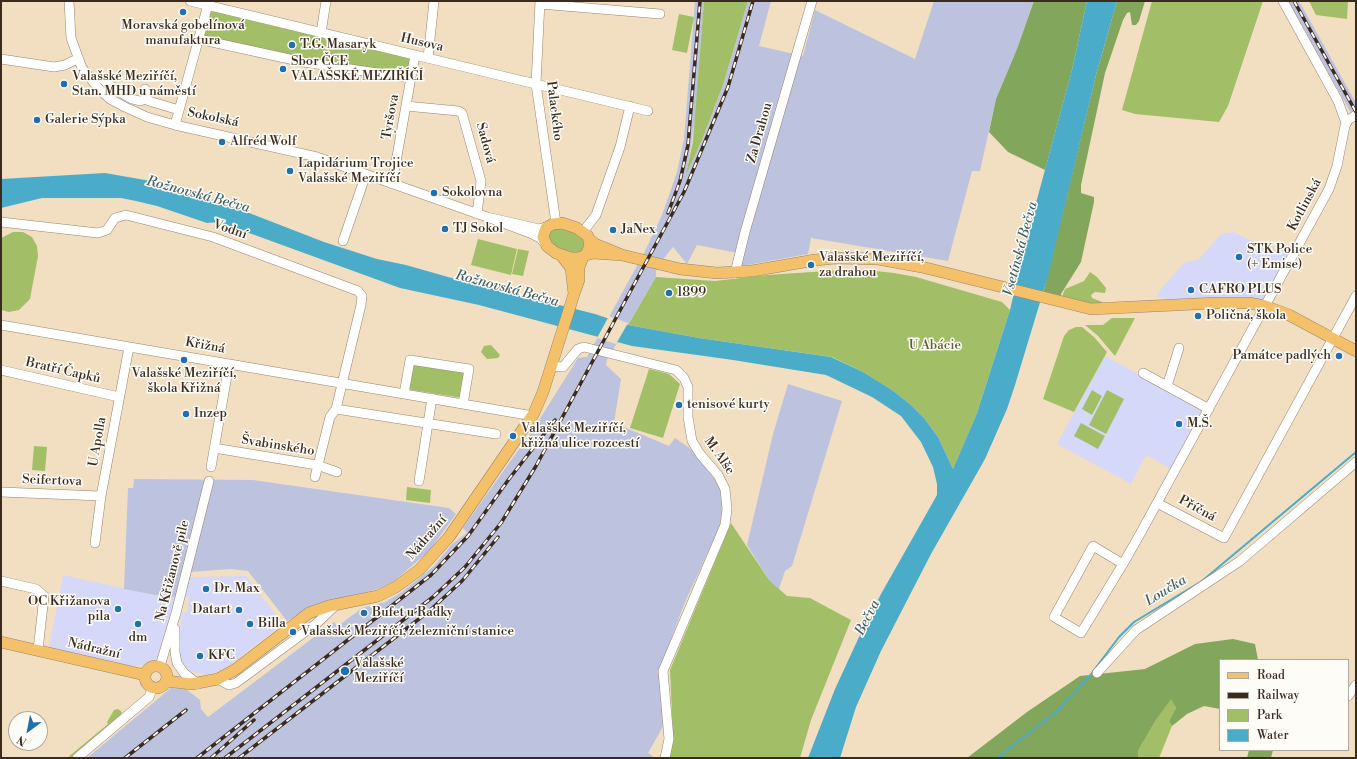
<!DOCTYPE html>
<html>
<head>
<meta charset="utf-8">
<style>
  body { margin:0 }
  #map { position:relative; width:1357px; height:759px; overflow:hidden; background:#f2dfc1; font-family:"Libre Bodoni",serif }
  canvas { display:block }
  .frame { position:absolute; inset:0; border:2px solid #3b2a1e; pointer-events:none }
  .legend { position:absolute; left:1219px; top:659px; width:130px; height:92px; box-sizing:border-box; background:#fdfcf7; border:1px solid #afa8a0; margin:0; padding:5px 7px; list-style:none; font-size:12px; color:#3b2a1e }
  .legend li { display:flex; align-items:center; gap:8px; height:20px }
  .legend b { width:20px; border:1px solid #afa8a0 }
  .north { position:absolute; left:8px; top:711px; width:40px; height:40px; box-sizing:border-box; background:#fdfcf7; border:1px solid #afa8a0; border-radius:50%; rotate:212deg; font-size:11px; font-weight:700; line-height:16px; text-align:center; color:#3b2a1e }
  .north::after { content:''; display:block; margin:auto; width:14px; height:18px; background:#1f6fb2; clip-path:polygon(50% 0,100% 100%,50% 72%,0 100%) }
</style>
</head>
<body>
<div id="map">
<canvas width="1357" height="759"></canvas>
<div class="frame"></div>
<ul class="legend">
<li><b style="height:5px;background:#f4c16a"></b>Road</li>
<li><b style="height:5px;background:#3b2a1e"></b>Railway</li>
<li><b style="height:11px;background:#a2bf67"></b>Park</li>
<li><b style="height:11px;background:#4bacca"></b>Water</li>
</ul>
<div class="north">N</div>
</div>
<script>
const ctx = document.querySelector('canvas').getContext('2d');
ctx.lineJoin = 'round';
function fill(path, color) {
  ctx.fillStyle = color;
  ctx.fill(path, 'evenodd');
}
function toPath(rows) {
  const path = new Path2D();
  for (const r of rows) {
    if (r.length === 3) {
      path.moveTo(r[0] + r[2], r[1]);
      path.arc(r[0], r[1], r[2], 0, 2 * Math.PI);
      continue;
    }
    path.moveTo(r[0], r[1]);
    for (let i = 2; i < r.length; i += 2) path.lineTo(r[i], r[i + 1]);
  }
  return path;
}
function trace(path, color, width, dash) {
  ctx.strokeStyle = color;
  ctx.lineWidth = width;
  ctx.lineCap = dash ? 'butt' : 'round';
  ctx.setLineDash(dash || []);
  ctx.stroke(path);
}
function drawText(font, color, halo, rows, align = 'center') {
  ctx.font = font + ' "Libre Bodoni",serif';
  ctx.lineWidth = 3;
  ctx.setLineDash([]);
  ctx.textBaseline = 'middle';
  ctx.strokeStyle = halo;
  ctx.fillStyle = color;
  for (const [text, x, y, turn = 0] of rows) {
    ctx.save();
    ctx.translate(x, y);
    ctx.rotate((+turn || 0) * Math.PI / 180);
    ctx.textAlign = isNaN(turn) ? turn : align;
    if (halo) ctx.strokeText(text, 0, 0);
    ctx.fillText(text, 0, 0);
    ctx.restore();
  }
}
fill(toPath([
  [1233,232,1270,249,1292,251,1266,299,1260,301,1173,300,1158,297,1157,294,1182,265,1186,262,1198,260,1221,234],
  [1105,356,1204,410,1171,469,1146,455,1131,484,1057,444],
  [63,575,163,597,173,598,176,596,158,657,145,664,136,666,121,664,49,647],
  [246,576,283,624,223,670,205,675,190,671,180,659,179,649,181,616,182,613,187,612,189,597,185,597,185,595,190,577]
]), '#d5d8f9');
fill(toPath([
  [695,1,704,1,696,112,687,172,702,140,723,85,748,1,771,1,759,46,803,56,815,10,915,59,934,1,1034,1,1017,49,996,99,980,171,972,171,948,261,811,238,808,254,742,266,740,264,743,254,697,245,687,264,673,247,664,258,656,271,656,277,607,360,606,365,621,379,614,423,669,446,675,438,691,449,720,486,723,506,720,526,685,602,662,663,664,725,648,753,655,758,87,758,171,688,186,689,200,700,201,709,208,717,334,622,338,626,362,608,385,602,402,592,434,566,452,544,467,533,463,528,536,425,578,358,587,357,644,253,662,215,677,172,684,139],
  [1288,1,1299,1,1317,33,1356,103,1356,122],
  [788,384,842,401,792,566,785,571,779,589,769,580,747,545,773,434],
  [134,479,253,480,449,508,456,514,429,551,393,582,378,589,314,605,287,621,248,571,230,569,190,572,176,596,171,598,124,589,128,488,133,488]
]), '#bdc3de');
fill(toPath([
  [704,1,748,1,723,85,702,140,686,175,693,141],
  [1152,1,1263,1,1228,106,1219,122,1135,114,1122,110],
  [1309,1,1348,1,1347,19,1316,15],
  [208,6,415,55,411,78,199,38],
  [679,14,694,17,687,53,672,50],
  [557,228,565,229,578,234,585,241,584,248,580,252,570,253,557,247,550,242,548,235,551,231],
  [13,232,23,232,32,237,37,246,38,256,30,299,19,310,9,312,1,310,1,238],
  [478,239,517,249,511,275,471,265],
  [518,249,529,251,523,276,512,274],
  [857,269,894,273,916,277,1002,302,1010,310,977,413,953,469,938,437,924,418,911,405,892,390,863,372,832,357,699,338,628,325,656,277,715,281,767,275],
  [1090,272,1097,277,1106,288,1105,293,1095,292,1091,295,1092,298,1102,302,1102,306,1061,299,1065,289,1084,281],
  [1112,318,1135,318,1115,356,1098,336,1085,325,1103,325],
  [1076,327,1082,327,1094,337,1107,352,1074,412,1043,399,1064,336,1069,330],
  [491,345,500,355,498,358,487,359,481,352,484,346],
  [411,361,467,370,462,398,406,389],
  [649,369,669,374,680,384,663,438,630,428],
  [1092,390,1102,396,1092,415,1082,409],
  [1107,390,1124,399,1106,434,1089,425],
  [1081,423,1105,436,1098,449,1074,436],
  [34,446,47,447,45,471,32,470],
  [407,487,431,490,430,503,406,500],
  [731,523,769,580,787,596,810,598,851,620,811,720,800,758,669,758,673,738,670,670],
  [1171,698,1176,708,1169,721,1172,726,1159,758,1138,758,1138,751,1156,720],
  [118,709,122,712,121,715,71,758,67,758,108,724,107,722,114,710]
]), '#a2bf67');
fill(toPath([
  [1034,1,1087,1,1072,70,1045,170,1008,152,989,132,996,99,1017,49],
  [1117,1,1145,1,1139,21,1136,25,1132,25,1130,12,1127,13,1123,20,1105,73,1081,185,1081,193,1094,197,1094,202,1081,262,1061,294,1061,299,1043,294,1096,75],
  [1233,639,1255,644,1258,660,1220,660,1220,709,1204,706,1187,714,1172,726,1169,721,1176,708,1171,699,1156,720,1138,751,1138,758,967,758,1027,712,1080,676,1145,669,1195,644],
  [1249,750,1273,750,1271,758,1247,758]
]), '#81a65c');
fill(toPath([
  [1087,1,1117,1,1096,75,1048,276,1015,385,1007,409,985,459,931,554,881,651,856,707,840,758,808,758,835,689,859,637,881,594,937,495,937,484,933,467,921,442,901,416,872,397,826,375,733,360,632,346,479,305,400,288,219,222,207,223,157,206,136,201,121,198,42,198,1,208,1,179,105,173,162,183,226,204,324,242,377,259,406,265,448,277,595,314,628,325,699,338,831,357,863,372,892,390,911,405,924,418,938,437,953,469,977,413,1010,310,1029,229,1072,70]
]), '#4bacca');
fill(toPath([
  [609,316,628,323,616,344,597,338]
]), '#f2dfc1');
trace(toPath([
  [997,758,1056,712,1088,678,1119,637,1134,622,1202,581,1356,452]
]), '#4bacca', 2);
const minor = toPath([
  [69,1,71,38,82,68,99,89,110,99,125,107,147,117,175,125,317,157,487,217],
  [190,1,648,111],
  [540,1,536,84,556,223],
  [1283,1,1338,101,1346,123],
  [540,4,660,14],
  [321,33,326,1],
  [198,39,303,62,411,78],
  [428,58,434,1],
  [1,59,54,67,65,65,77,59],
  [101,78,115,89,132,99,140,101,147,99],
  [145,89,145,95,149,101,179,110],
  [406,106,458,111,462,113,481,181,477,214],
  [175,125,209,1],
  [392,184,415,55],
  [1,222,98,233,107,230,115,218,126,215,213,237,358,291,362,296,361,305,336,409,330,417,315,477],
  [583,232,596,215,620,147,630,106],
  [343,241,364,180],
  [545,243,540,238,530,233,487,217,539,229,549,226],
  [735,273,745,232,812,1],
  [1,325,533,416],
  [551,366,563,367,578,349,584,347,676,370,684,378,688,387,688,417,692,441,700,454,718,475,725,489,727,509,725,525,663,671,669,739,665,758],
  [1,370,119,397],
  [1143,373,1209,409],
  [1167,386,1179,348],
  [404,394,410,360,469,369,463,404],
  [336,409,496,434],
  [214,448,317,465,337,472],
  [211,467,229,364],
  [419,481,432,398],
  [1,492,101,496],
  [1157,503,1224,538,1356,296],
  [95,543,101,496,129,347],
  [1123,564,1093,546,1054,617,1081,633,1123,564,1140,534,1329,189,1337,166,1345,126,1348,120,1356,115],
  [1,581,36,589,44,596,38,650],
  [175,629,175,652,177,663,184,673,198,684],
  [160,666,176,613,209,481],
  [1097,673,1136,630,1240,561,1356,462],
  [218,679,229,685,236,683,317,623,336,605],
  [1348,696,1356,685],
  [77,758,142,703,149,697,153,687]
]);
const major = toPath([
  [562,223,577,228,588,236,590,246,586,255,579,258,571,258,556,253,547,246,543,237,546,228,553,224,562,223],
  [561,255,571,268,574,294,579,280,579,267,583,257],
  [586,255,593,253,622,255,595,244,589,239],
  [622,255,680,269,717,273,752,271,815,260,836,258,878,259,922,267,1091,309,1216,303,1249,303,1265,306,1289,315,1356,351],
  [1,642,145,675],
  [156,677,11],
  [166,681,192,684,218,679,236,669,309,613,329,606,378,596,396,587,419,570,449,537,534,413,543,392,574,294]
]);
trace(minor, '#968470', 10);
trace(major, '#968470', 12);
trace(minor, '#fff', 9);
trace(major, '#f4c16a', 11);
const rail = toPath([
  [1294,1,1356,112],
  [668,213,680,181,688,145,700,1],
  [125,758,186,710],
  [197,758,431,575,468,536,509,479,555,420],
  [211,758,254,720],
  [225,758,433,597,465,567,501,523,536,466,684,192,728,87,753,1],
  [239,758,428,612,462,581,498,537]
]);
trace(rail, '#3b2a1e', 3.5);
trace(rail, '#fdfcf7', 2, [6]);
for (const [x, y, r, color] of [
  [183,12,4,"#1f6fb2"],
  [292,45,4,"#1f6fb2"],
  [283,69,4,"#1f6fb2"],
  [64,84,4,"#1f6fb2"],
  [37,120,4,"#1f6fb2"],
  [222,142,4,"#1f6fb2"],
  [290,171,4,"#1f6fb2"],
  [434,193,4,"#1f6fb2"],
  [445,229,4,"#1f6fb2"],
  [613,230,4,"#1f6fb2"],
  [1239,257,4,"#1f6fb2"],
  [811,265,4,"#1f6fb2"],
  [1191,290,4,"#1f6fb2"],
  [669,293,4,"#1f6fb2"],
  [1198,316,4,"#1f6fb2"],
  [1339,356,4,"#1f6fb2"],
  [184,360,4,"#1f6fb2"],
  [679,405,4,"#1f6fb2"],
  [186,414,4,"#1f6fb2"],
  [1179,424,4,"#1f6fb2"],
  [513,436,4,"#1f6fb2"],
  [206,589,4,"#1f6fb2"],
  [118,609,4,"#1f6fb2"],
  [239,610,4,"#1f6fb2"],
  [364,613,4,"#1f6fb2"],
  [138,624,4,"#1f6fb2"],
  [250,624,4,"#1f6fb2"],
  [293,632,4,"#1f6fb2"],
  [200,656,4,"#1f6fb2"],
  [345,671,5,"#1f6fb2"]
]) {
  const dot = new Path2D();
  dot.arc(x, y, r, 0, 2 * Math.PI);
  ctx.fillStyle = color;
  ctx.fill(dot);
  trace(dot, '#fdfcf7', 1.5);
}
drawText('13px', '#3b2a1e', '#fdfcf7', [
  ["Moravská gobelínová",183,26,"center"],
  ["manufaktura",183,41,"center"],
  ["T.G. Masaryk",300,45],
  ["Sbor ČCE",291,62],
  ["VALAŠSKÉ MEZIŘÍČÍ",291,77],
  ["Valašské Meziříčí,",72,77],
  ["Stan. MHD u náměstí",72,92],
  ["Galerie Sýpka",45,120],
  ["Alfréd Wolf",230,142],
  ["Lapidárium Trojice",298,164],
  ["Valašské Meziříčí",298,179],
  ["Sokolovna",442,193],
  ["TJ Sokol",453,229],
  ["JaNex",621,230],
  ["STK Police",1247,250],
  ["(+ Emise)",1247,265],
  ["Valašské Meziříčí,",819,258],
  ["za drahou",819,273],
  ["CAFRO PLUS",1199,290],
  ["1899",677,293],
  ["Poličná, škola",1206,316],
  ["Památce padlých",1331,356,"right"],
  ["Valašské Meziříčí,",184,374,"center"],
  ["škola Křižná",184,389,"center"],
  ["tenisové kurty",687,405],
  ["Inzep",194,414],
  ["M.Š.",1187,424],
  ["Valašské Meziříčí,",521,429],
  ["křižná ulice rozcestí",521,444],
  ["Dr. Max",214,589],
  ["OC Křižanova",110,602,"right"],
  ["pila",110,617,"right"],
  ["Datart",231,610,"right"],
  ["Bufet u Radky",372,613],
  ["Billa",258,624],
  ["Valašské Meziříčí, železniční stanice",301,632],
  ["dm",138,638,"center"],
  ["KFC",208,656],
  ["Valašské",354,664],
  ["Meziříčí",354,679]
], 'left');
drawText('13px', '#3b2a1e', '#fdfcf7', [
  ["Husova",422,43,13],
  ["Palackého",554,111,83],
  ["Tyršova",391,117,-80],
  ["Sokolská",213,118,12],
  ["Za Drahou",760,133,-74],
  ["Sadová",485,143,75],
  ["Kotlinská",1305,205,-62],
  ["Vodní",230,230,19],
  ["Křižná",205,346,10],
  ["Bratří Čapků",63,371,13],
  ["U Apolla",98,442,-80],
  ["Švabinského",278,446,9],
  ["M. Alše",719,456,55],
  ["Seifertova",52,481,2],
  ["Příčná",1197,509,28],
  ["Nádražní",427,538,-49],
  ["Na Křižanově pile",173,571,-76],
  ["Nádražní",94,649,13]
]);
drawText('13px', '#5f5e38', '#fdfcf7', [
  ["U Abácie",935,346]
]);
drawText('italic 14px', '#415e63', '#fdfcf7', [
  ["Rožnovská Bečva",198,195,15],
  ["Vsetínská Bečva",1021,249,-75],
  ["Rožnovská Bečva",507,289,15],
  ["Loučka",1166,591,-31],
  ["Bečva",868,618,-63]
]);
</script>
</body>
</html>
